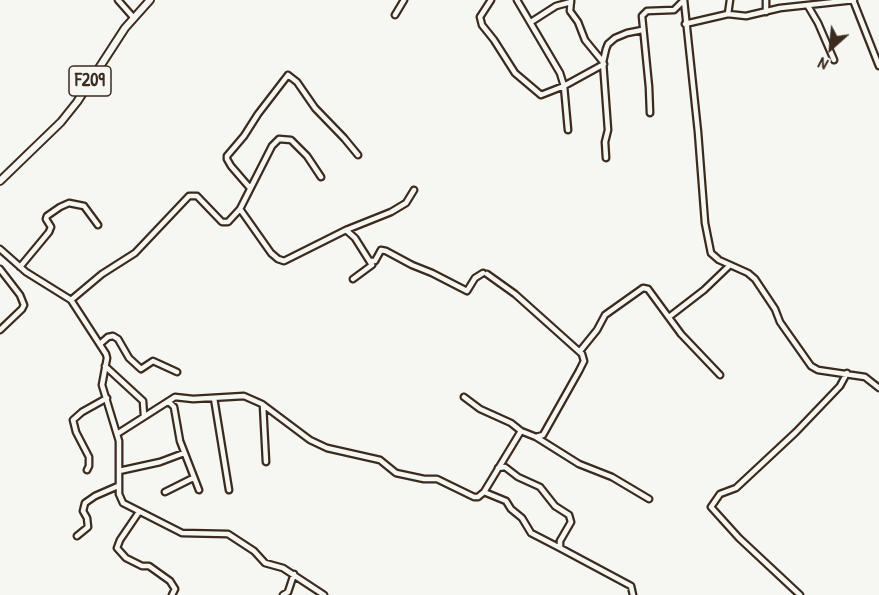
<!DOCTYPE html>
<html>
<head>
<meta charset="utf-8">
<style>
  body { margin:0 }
  #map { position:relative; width:879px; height:595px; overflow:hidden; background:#f6f6f2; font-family:"Patrick Hand",sans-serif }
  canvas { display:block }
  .north { position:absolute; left:801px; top:18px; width:60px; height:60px; -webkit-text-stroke:4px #f6f6f2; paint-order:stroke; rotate:207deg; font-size:16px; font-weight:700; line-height:24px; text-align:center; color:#3b2a1e }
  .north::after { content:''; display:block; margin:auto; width:21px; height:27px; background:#3b2a1e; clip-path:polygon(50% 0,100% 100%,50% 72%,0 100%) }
</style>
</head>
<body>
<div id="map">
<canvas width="879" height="595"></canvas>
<div class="north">N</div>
</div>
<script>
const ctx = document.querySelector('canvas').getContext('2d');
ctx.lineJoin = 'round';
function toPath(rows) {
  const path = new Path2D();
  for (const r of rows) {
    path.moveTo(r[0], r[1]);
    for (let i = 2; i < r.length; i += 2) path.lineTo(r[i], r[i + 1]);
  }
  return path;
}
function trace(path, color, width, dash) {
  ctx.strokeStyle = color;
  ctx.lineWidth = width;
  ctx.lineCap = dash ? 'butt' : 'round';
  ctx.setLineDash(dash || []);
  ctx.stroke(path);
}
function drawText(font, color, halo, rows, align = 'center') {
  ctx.font = font + ' "Patrick Hand",sans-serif';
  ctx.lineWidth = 4.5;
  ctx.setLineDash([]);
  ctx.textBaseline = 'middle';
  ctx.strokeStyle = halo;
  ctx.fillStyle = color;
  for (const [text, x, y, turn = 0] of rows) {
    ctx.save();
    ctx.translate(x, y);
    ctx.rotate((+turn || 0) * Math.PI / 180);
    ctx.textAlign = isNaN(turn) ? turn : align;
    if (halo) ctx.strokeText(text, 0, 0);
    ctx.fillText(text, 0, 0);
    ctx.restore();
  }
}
const minor = toPath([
  [118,0,133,17],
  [491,0,480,17,482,25,494,40,515,73,541,95,564,86,604,64],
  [517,0,560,73,564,86,568,130],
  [571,0,570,11,578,22,585,40,603,62],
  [684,0,698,132,705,223,711,253,719,260,748,273,755,279,775,309,780,322,811,366,818,370,865,377,879,388],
  [853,0,879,66],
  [808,6,818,23,834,60],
  [766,12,766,0],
  [728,14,730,0],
  [395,15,404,0],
  [531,22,556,6,571,2],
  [685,24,728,14,746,16,780,8,854,0],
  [650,113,649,87,642,16,647,11,674,10,683,1],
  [606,158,605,142,608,130,603,62,606,49,608,44,615,38,627,33,642,30],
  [250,188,231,166,227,159,227,156,244,136,258,114,288,75,297,82,315,108,344,138,358,155],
  [240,209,271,253,278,259,284,261,346,230,391,212,406,203,414,190],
  [346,230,355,238,372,265,353,279],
  [0,249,26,272,71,300,106,354,107,358,102,385,119,441,119,494,123,503,182,533,228,534,254,551,265,563,283,568,324,595],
  [371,261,375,261,381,250,386,251,412,265,432,273,467,291,475,278,483,273],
  [20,267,49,232,51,227,46,219,47,216,60,207,69,203,84,206,98,225],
  [0,269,20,295,24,305,22,309,0,330],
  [487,274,515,294,582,354,584,361,579,371,543,435,536,437],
  [71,300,102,274,135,253,189,196,197,196,222,222,228,222,240,209,272,146,279,139,291,140,307,156,321,177],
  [669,317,704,290,729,266],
  [100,344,108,337,113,336,118,339,129,358,141,369,153,361,177,372],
  [580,351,597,330,605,315,643,288,648,289,681,334,720,375],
  [105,366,143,401,144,416],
  [464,397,480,409,511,423,521,431,536,437,579,464,612,477,649,499],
  [214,398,229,490],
  [169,402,174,407,180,441,199,490],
  [263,405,266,462],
  [117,434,175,397,193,399,244,396,262,404,310,440,327,448,380,460,396,473,424,479,437,479,474,497,478,497,484,492,521,431],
  [498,468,505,467,518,477,540,487,555,506,569,515,571,522,560,541,560,548,631,586,633,595],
  [87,470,89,466,89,457,76,432,73,420,82,412,107,398],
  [119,471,160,462,184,453],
  [165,492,193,478],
  [484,492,506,501,511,509,522,518,531,533,560,548],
  [139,512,120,540,117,548,126,558,142,566,149,566,170,581,175,589,172,595],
  [77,536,88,527,87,518,83,511,85,503,95,496,118,486],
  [283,595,288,592,294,574],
  [800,595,739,538,711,507,720,494,736,488,796,432,840,386,847,373]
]);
const major = toPath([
  [0,181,61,122,77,102,125,28,150,0]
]);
trace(minor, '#3b2a1e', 9);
trace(major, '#3b2a1e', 10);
trace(minor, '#f6f6f2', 4.5);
trace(major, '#f6f6f2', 6);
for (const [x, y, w] of [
  [90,81,42]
]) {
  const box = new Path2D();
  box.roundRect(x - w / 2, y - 15, w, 30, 4.5);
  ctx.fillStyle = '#f6f6f2';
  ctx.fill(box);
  trace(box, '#3b2a1e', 1.5);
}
drawText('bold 18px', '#3b2a1e', null, [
  ["F209",90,81]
]);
</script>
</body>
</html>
